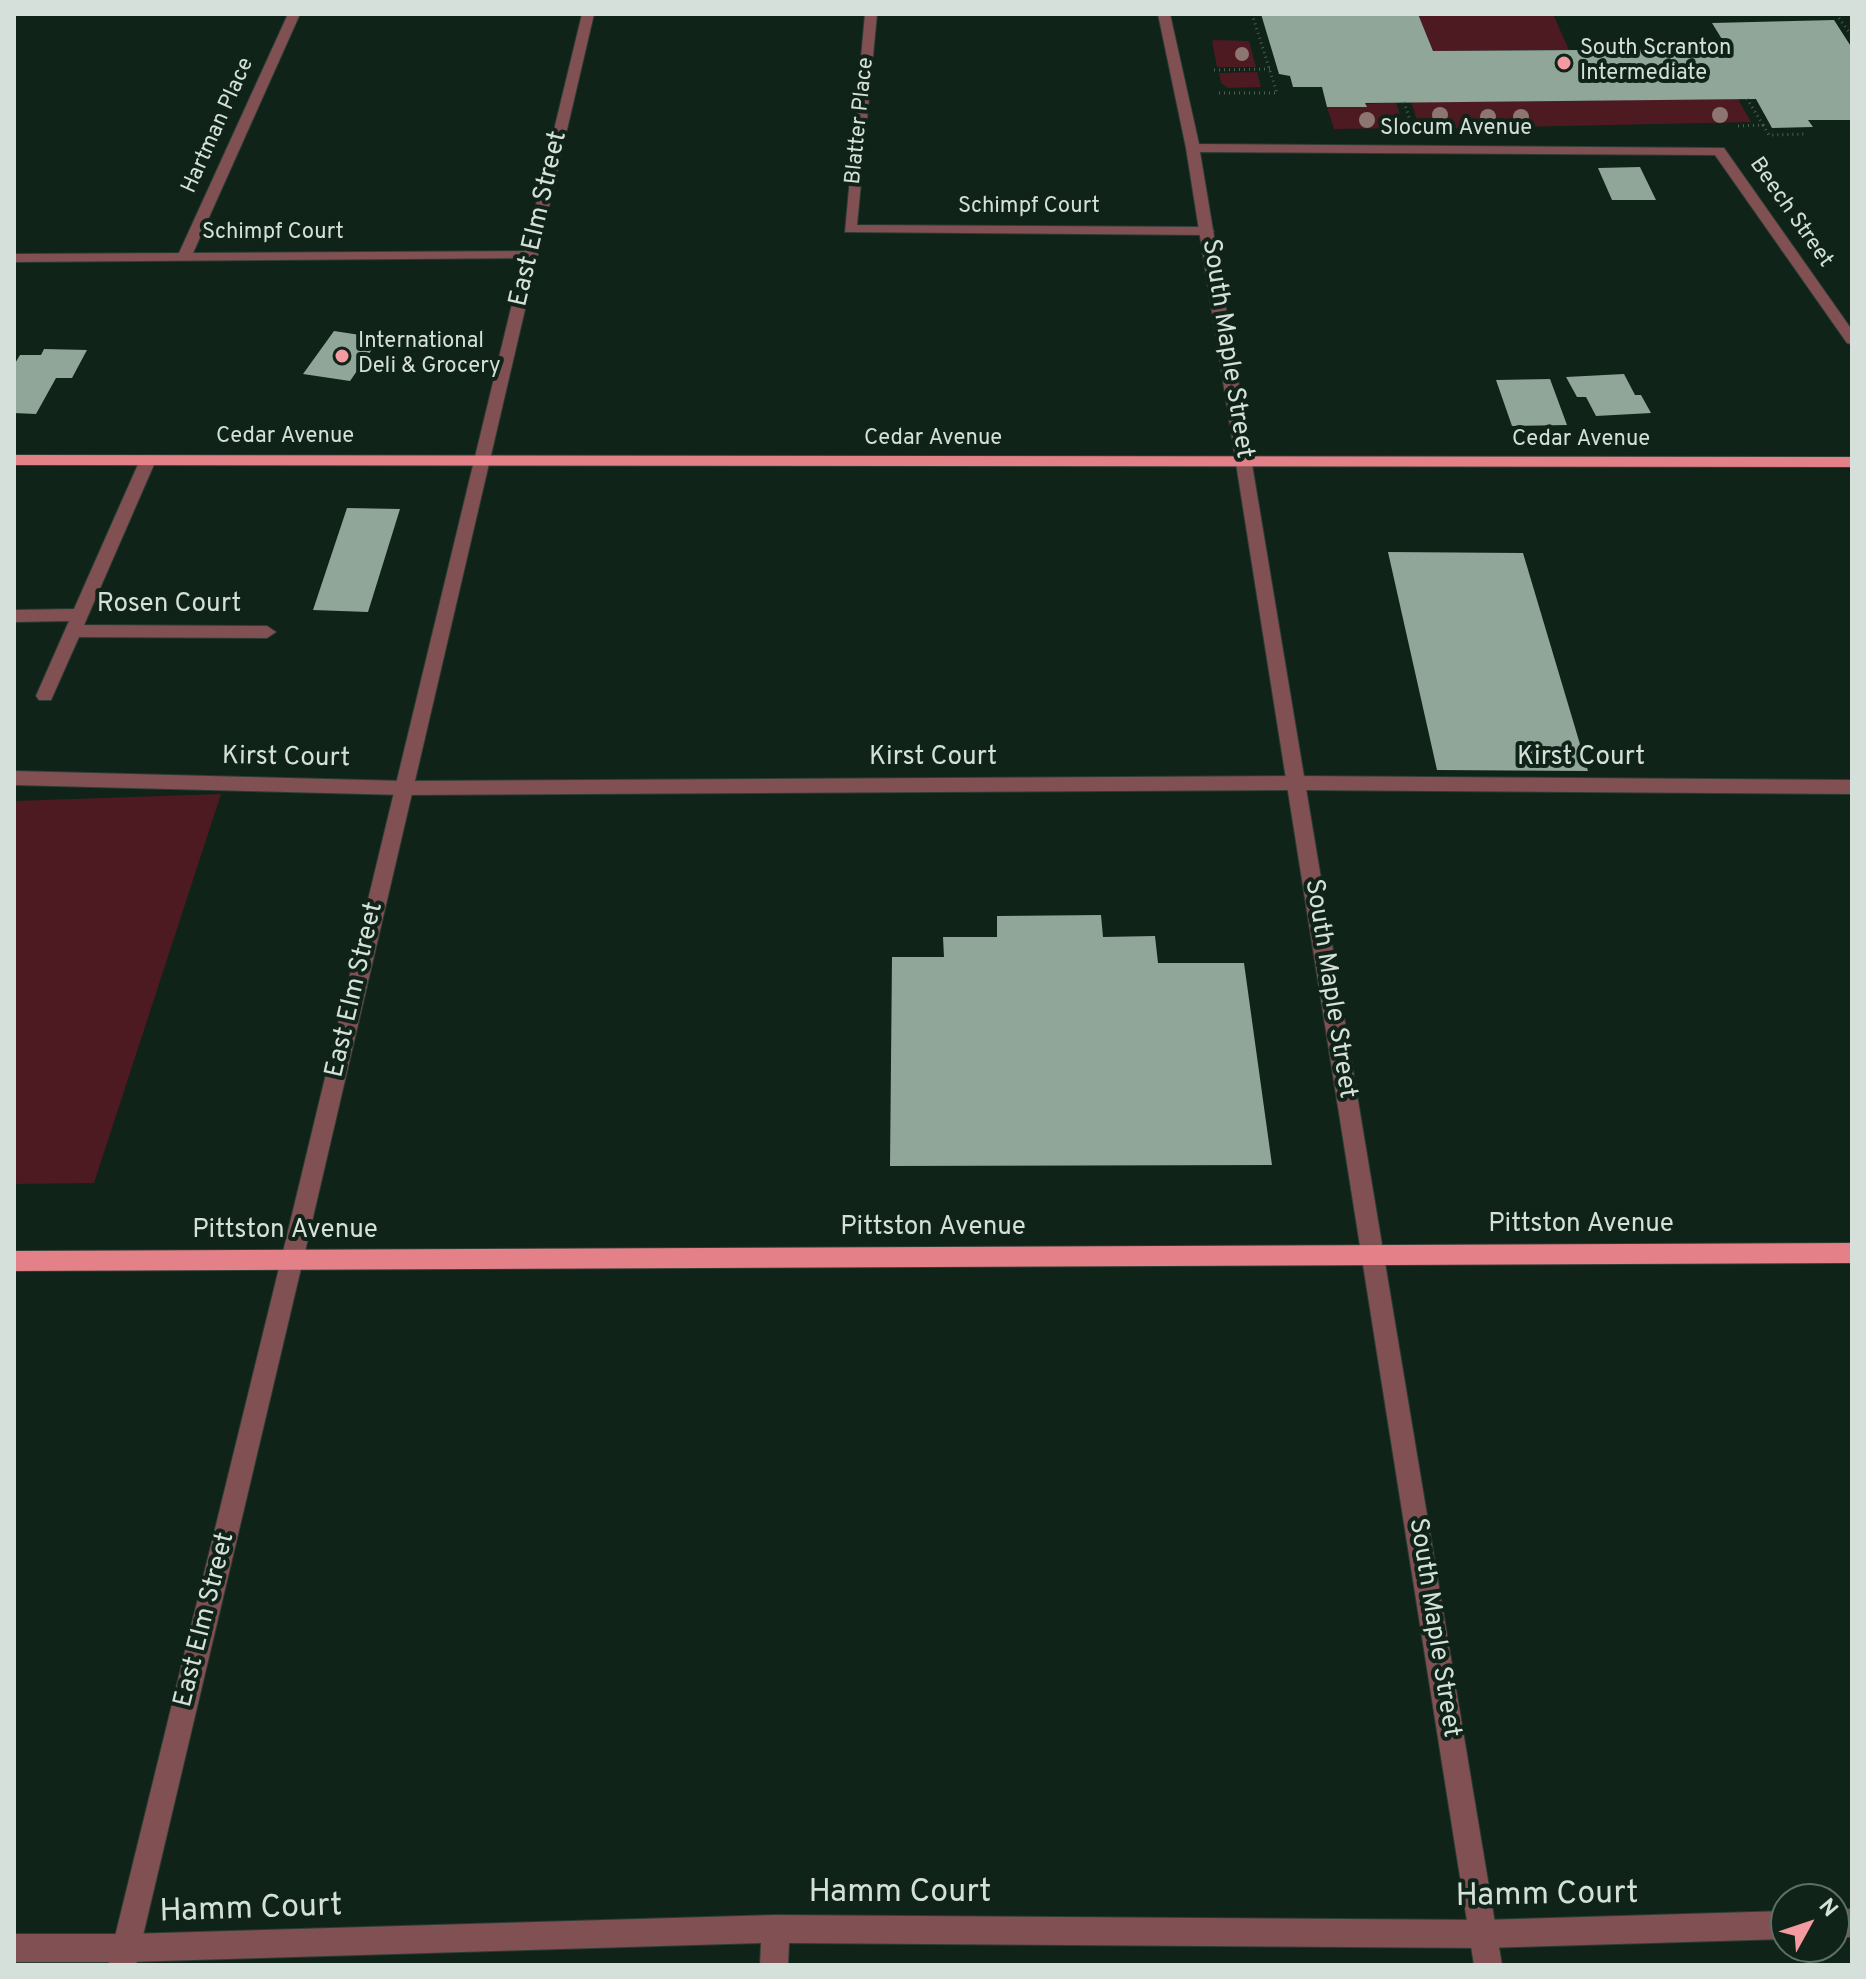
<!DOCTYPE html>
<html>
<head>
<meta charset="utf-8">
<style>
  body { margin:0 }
  #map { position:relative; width:1866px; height:1979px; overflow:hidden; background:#102318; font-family:Overpass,sans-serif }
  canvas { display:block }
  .frame { position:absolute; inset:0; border:16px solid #d4e0d9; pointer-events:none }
  .north { position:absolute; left:1770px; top:1883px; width:80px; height:80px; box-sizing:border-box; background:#102318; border:2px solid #5e6f65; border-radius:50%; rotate:50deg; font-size:22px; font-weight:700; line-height:32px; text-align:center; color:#d4e0d9 }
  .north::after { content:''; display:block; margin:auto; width:28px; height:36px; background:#f49aa1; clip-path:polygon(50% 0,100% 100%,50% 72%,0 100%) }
</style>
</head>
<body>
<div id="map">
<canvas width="1866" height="1979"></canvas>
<div class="frame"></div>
<div class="north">N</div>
</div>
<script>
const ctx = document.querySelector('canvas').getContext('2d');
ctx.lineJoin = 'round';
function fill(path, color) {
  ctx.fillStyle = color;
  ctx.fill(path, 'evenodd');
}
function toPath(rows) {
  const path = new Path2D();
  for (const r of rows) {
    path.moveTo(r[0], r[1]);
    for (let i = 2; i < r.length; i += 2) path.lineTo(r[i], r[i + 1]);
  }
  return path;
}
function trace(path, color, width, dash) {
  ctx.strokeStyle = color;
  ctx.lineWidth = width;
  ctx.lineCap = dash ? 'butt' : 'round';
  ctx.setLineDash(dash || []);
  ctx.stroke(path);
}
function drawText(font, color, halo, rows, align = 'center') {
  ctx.font = font + ' Overpass,sans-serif';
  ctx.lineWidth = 8;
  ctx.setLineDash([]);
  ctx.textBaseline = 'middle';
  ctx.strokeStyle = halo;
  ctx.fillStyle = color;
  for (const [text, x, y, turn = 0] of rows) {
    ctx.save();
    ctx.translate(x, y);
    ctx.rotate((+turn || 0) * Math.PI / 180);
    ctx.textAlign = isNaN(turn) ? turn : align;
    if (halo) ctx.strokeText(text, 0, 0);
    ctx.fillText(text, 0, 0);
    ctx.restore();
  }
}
fill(toPath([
  [1418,14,1553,14,1569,50,1433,51],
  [1215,40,1249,41,1256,67,1217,67,1212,41],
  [1257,72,1261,87,1228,88,1221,83,1219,73],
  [1738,99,1751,122,1420,129,1411,102],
  [1396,102,1404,128,1334,129,1327,107],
  [221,794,94,1183,14,1184,14,801]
]), '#4e1a21');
fill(toPath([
  [1261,14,1418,14,1433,51,1728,49,1712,23,1834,20,1852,48,1852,120,1808,120,1813,127,1772,128,1756,99,1365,103,1367,107,1327,107,1322,87,1293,87,1290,76,1279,74],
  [1640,167,1656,200,1612,200,1598,168],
  [334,331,380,338,350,381,303,374],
  [44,349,87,350,72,378,56,378,36,414,14,413,14,365,20,355,41,355],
  [1624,374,1635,395,1641,395,1651,413,1596,416,1586,397,1577,397,1566,377],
  [1550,379,1567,425,1512,426,1496,380],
  [347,508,400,509,368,612,313,610],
  [1388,552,1523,553,1588,771,1437,770],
  [1101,915,1103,937,1155,936,1158,963,1244,963,1272,1165,890,1166,892,957,944,957,943,937,997,937,997,916]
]), '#90a698');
const service = toPath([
  [288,14,300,14,193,253,531,251,538,255,536,258,14,262,14,254,179,253,288,14],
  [865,14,877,14,857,225,1207,227,1214,231,1207,235,845,232,865,14],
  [148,455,156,460,84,625,267,626,276,632,267,638,79,637,51,700,39,700,36,696,69,621,14,622,14,610,74,609,140,460,148,455],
  [14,771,404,781,1296,776,1852,780,1852,794,1296,790,404,795,14,785,14,771],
  [1834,1909,1852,1909,1852,1937,1834,1937,1834,1909],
  [1786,1911,1786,1939,1483,1948,789,1943,788,1965,760,1965,761,1943,127,1962,14,1962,14,1934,127,1934,775,1915,1483,1920,1786,1911]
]);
const minor = toPath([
  [1158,14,1170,14,1199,144,1724,148,1852,330,1852,344,1847,343,1715,155,1200,152,1502,1965,1474,1965,1186,148,1158,14],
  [292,1250,300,1253,303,1260,136,1965,108,1965,281,1260,284,1253,292,1250]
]);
const tertiary = toPath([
  [582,14,594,14,303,1260,300,1267,292,1270,284,1267,281,1260,582,14]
]);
const primary = toPath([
  [14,455,1852,457,1852,467,14,465,14,455],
  [1852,1243,1852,1263,14,1271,14,1251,1852,1243]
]);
trace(service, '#2b3d33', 2);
trace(minor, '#2b3d33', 2);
trace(tertiary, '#2b3d33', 2);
trace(primary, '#2b3d33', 2);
trace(toPath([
  [1836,14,1852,36],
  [1214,70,1270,69],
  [1219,93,1277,93,1252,14],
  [1404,102,1410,120],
  [1763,125,1769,135,1805,134],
  [1738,126,1763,125,1747,99]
]), '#4d5e54', 3, [1, 4]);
fill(service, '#805053');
fill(minor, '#805053');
fill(tertiary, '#805053');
fill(primary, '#e38088');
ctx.fillStyle = '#8d7672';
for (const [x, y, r] of [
  [1242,54,7],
  [1440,115,8],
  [1720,115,8],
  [1488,117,8],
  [1521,117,8],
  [1367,120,8]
]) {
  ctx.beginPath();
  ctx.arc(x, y, r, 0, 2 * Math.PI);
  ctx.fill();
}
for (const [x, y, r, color] of [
  [1564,63,8,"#f49aa1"],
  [342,356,8,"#f49aa1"]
]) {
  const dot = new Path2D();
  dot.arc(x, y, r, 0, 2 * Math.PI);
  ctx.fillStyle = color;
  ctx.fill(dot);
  trace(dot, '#102318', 3);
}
drawText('22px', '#d4e0d9', '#102318', [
  ["South Scranton",1580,50],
  ["Intermediate",1580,75],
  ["International",358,343],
  ["Deli & Grocery",358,368]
], 'left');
drawText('22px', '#d4e0d9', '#102318', [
  ["Blatter Place",861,121,-84],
  ["Hartman Place",219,126,-66],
  ["Slocum Avenue",1456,130],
  ["Schimpf Court",1029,208],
  ["Beech Street",1790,213,55],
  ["Schimpf Court",273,234],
  ["Cedar Avenue",285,438],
  ["Cedar Avenue",933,440],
  ["Cedar Avenue",1581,441]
]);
drawText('26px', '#d4e0d9', '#102318', [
  ["East Elm Street",540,219,-77],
  ["South Maple Street",1226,349,81],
  ["Rosen Court",169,606],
  ["Kirst Court",286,759,1],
  ["Kirst Court",933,759],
  ["Kirst Court",1581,759],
  ["South Maple Street",1329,989,81],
  ["East Elm Street",356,990,-77],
  ["Pittston Avenue",1581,1226],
  ["Pittston Avenue",933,1229],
  ["Pittston Avenue",285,1232],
  ["East Elm Street",206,1620,-76],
  ["South Maple Street",1433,1628,81]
]);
drawText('32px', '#d4e0d9', '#102318', [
  ["Hamm Court",900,1895],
  ["Hamm Court",1547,1897,-1],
  ["Hamm Court",251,1911,-2]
]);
</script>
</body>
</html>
